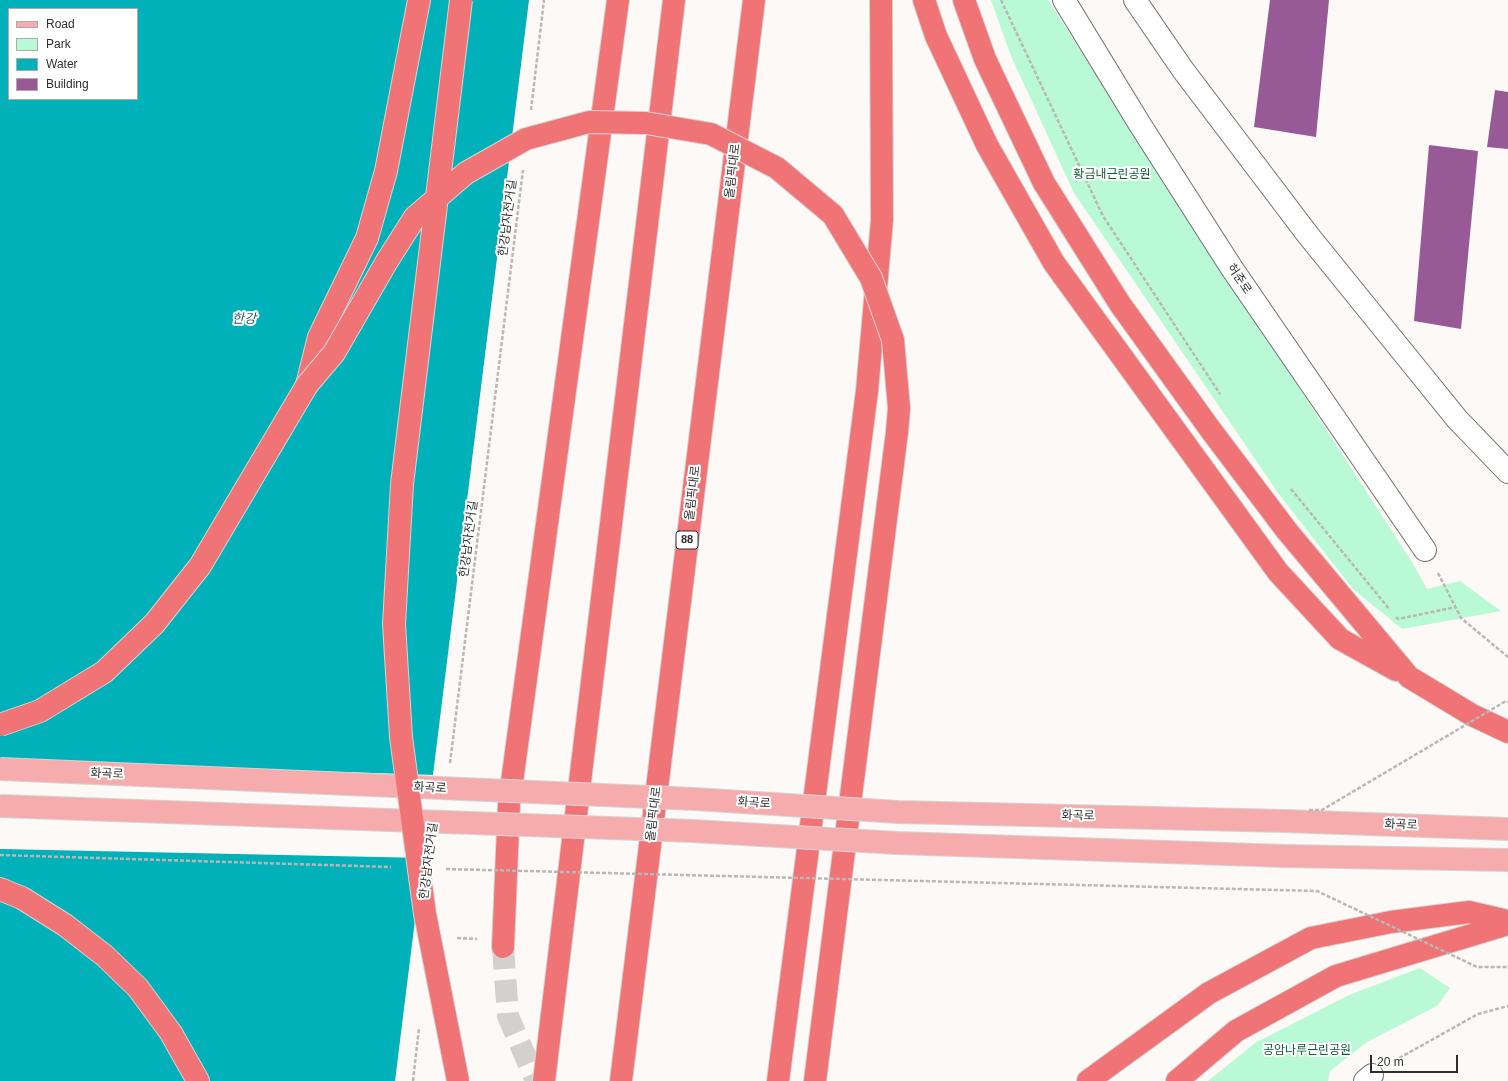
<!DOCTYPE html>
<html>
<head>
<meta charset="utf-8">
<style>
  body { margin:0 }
  #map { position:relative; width:1508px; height:1081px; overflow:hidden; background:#fdf9f6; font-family:Helvetica,sans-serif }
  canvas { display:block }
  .legend { position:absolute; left:8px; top:8px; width:130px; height:92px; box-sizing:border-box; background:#fff; border:1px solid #acabab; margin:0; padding:5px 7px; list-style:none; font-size:12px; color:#2f2e2d }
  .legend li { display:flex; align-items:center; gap:8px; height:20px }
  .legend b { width:20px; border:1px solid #acabab }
  .scale { position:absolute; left:1370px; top:1055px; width:88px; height:18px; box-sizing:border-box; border:2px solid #2f2e2d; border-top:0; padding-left:5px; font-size:12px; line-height:14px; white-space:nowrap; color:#2f2e2d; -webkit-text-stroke:3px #fff; paint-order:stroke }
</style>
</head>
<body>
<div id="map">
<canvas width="1508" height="1081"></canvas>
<ul class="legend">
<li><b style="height:5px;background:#f6abad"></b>Road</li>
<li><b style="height:11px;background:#baf9d5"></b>Park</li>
<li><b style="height:11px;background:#01b1ba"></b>Water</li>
<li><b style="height:11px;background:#985997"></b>Building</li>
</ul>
<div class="scale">20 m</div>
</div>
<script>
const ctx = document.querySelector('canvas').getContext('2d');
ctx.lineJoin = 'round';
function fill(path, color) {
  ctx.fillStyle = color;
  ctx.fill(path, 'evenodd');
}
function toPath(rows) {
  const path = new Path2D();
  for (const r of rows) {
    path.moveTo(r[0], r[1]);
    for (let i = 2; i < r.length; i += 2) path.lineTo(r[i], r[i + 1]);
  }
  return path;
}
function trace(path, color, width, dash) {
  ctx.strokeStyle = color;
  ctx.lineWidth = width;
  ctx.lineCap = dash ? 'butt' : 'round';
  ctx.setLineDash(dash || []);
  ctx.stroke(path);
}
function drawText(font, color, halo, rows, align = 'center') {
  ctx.font = font + ' Helvetica,"Noto Sans KR",sans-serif';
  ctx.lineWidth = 4;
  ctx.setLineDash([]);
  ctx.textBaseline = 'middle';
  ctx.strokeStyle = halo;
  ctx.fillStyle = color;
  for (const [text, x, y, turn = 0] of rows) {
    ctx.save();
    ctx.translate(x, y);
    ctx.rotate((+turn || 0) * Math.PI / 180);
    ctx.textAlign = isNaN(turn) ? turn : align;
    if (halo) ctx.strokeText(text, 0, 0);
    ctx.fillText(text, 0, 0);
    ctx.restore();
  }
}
fill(toPath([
  [991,0,1048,0,1412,562,1427,589,1460,581,1501,611,1402,629,1353,589,1278,493,1074,193,1011,56],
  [1420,968,1450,988,1437,1006,1367,1042,1330,1071,1328,1081,1208,1081,1255,1043,1349,995]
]), '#baf9d5');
fill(toPath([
  [0,0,529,0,395,1081,0,1081],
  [9,9,137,9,137,99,9,99]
]), '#01b1ba');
fill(toPath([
  [0,761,435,775,425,858,0,849]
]), '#fdf9f6');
fill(toPath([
  [1270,0,1329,0,1316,137,1254,127],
  [1495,90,1508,92,1508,149,1487,147],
  [1429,145,1478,151,1461,329,1414,321]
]), '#985997');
trace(toPath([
  [503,947,508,1016,536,1081]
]), '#d4d0ce', 22, [22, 11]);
const minor = toPath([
  [1064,0,1139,123,1231,267,1425,550],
  [1135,0,1183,70,1308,235,1457,419,1508,472],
  [1365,1081,1372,1075]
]);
const major = toPath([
  [1285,821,1508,829],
  [1285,856,1508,860]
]);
const highway = toPath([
  [924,0,936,36,987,145,1054,263,1278,572,1340,639,1396,670],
  [964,0,985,59,1044,183,1120,304,1210,429,1287,531,1409,677,1472,715,1508,732],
  [307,385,319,337,367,238,386,171,419,0],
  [0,889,22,898,65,925,105,956,138,988,171,1033,198,1081],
  [503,947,509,804,618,0],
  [544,1081,674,0],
  [621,1081,754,0],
  [778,1081,867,391,882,220,881,0],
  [815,1081,897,432],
  [1088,1081,1209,993,1311,938,1391,922,1469,912,1508,921],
  [1177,1081,1236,1031,1336,976,1508,924]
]);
trace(minor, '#726e6c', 24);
trace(major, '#d5d5d5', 24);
trace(highway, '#d5d5d5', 24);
trace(toPath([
  [1001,0,1103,216,1220,394],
  [531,110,544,0],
  [1291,489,1390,610],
  [1438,573,1461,618,1508,657],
  [1396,617,1398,619,1456,607],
  [450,763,523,170],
  [457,938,477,939],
  [1394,1061,1478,1014,1508,1006],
  [413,1081,419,1028]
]), '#bab7b4', 2.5, [4, 2]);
trace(minor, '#fff', 22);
trace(major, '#f6abad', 22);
trace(highway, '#f07376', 22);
const majorBridge = toPath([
  [0,769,695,799,898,812,1285,821],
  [0,806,693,831,897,843,1285,856]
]);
const highwayBridge = toPath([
  [0,725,40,711,104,672,154,624,200,566,307,385,334,353,387,261,415,217,466,173,526,139,589,122,646,123,711,134,777,168,833,215,871,278,893,340,899,408,897,432],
  [458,1081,425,914,401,737,394,624,402,484,461,0]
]);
trace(majorBridge, '#d5d5d5', 24, []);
trace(highwayBridge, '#d5d5d5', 24, []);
trace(toPath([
  [1309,810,1322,810,1506,701,1508,702],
  [0,855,391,867],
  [446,869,1317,891,1477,967,1508,967]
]), '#bab7b4', 2.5, [4, 2]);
trace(majorBridge, '#f6abad', 22);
trace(highwayBridge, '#f07376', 22);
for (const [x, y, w] of [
  [687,540,22]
]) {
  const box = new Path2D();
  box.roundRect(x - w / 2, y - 9, w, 18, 3);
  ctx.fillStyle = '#fff';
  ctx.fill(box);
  trace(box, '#2f2e2d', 1);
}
drawText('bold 11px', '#2f2e2d', null, [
  ["88",687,540]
]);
drawText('12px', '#2f2e2d', '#fff', [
  ["올림픽대로",733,171,-83],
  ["한강남자전거길",508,218,-83],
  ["허준로",1239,279,56],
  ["올림픽대로",693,493,-83],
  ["한강남자전거길",469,539,-83],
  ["화곡로",107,774,2],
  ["화곡로",430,788,3],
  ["화곡로",754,803,4],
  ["올림픽대로",654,814,-83],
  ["화곡로",1078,816,1],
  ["화곡로",1401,825,2],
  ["한강남자전거길",429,861,-83]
]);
drawText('12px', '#105b3b', '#fff', [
  ["황금내근린공원",1112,175],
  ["공암나루근린공원",1307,1051]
]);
drawText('italic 13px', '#255e62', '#fff', [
  ["한강",244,319]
]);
</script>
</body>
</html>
